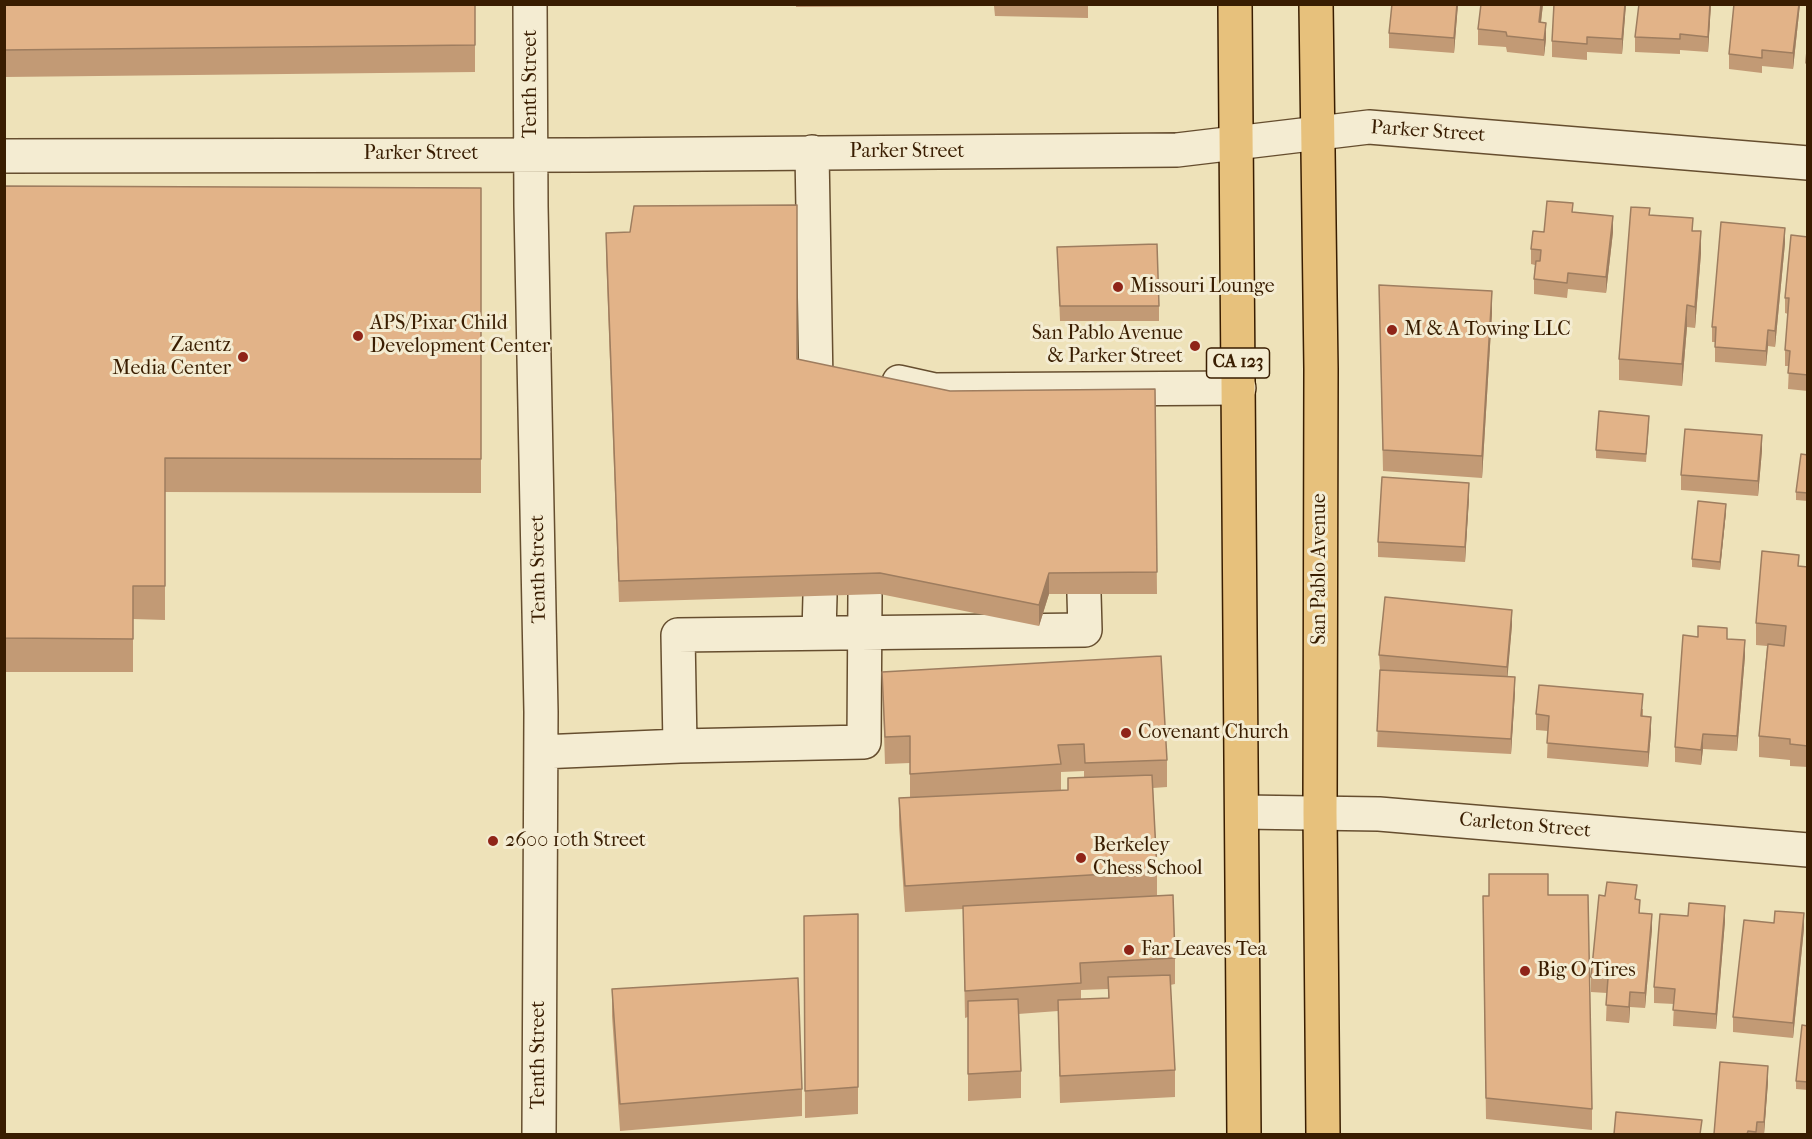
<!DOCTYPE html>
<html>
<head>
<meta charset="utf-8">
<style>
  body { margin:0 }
  #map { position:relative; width:1812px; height:1139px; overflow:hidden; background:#eee2b9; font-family:"IM FELL French Canon",serif }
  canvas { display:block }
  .frame { position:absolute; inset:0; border:6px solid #391d01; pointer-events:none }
</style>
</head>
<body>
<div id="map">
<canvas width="1812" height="1139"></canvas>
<div class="frame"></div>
</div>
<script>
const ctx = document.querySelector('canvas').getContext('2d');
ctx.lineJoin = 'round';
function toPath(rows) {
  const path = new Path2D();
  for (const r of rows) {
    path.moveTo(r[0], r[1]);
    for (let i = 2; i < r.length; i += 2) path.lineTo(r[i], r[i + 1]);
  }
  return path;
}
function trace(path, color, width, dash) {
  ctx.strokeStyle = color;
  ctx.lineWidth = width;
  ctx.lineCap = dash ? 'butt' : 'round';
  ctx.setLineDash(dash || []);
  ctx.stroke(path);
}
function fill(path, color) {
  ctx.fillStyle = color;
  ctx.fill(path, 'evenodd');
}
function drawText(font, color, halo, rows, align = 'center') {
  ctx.font = font + ' "IM FELL French Canon",serif';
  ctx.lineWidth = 6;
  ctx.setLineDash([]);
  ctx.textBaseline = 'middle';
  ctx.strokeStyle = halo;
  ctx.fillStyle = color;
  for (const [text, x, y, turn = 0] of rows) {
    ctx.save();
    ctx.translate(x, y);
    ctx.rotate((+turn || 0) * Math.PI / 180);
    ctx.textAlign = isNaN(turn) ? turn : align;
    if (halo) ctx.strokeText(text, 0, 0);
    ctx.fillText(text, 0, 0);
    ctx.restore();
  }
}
const minor = toPath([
  [530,4,531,206,541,712,539,1134],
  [812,152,816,384],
  [4,156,586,155,1177,150,1369,127,1808,163],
  [899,382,935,390,1239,388],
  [819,633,820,596],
  [680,746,678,635,1085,630,1084,594],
  [541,752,680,746,864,742,865,595],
  [1243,812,1379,814,1808,850]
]);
const major = toPath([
  [1235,4,1244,1134],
  [1316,4,1321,369,1320,813,1323,1134]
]);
trace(minor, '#664e2f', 36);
trace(major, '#391d01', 36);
trace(minor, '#f4ecd2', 33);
trace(major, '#e7c17c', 33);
fill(toPath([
  [4,4,475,4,475,72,4,77],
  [796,4,1088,4,1088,18,995,16,994,6,796,7],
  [1458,4,1454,53,1389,48,1389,33],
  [1481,4,1543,4,1541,23,1546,39,1544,56,1507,52,1506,47,1478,45,1478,29],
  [1626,4,1622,54,1587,52,1587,60,1552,57,1552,41],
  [1639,4,1711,4,1708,52,1680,50,1680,54,1635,52,1635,37],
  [1734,4,1800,4,1793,69,1762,66,1762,73,1729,69,1729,54],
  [1808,37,1808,78,1806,78],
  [4,186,481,188,481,493,165,492,165,620,133,619,133,672,4,672],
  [1573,212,1613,232,1606,293,1568,289,1567,298,1534,294,1534,279,1535,265,1531,264,1531,249,1544,232],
  [1650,215,1693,231,1701,253,1695,328,1687,327,1682,386,1619,380,1619,359],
  [606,233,797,359,950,391,1155,389,1157,594,1049,594,1039,626,880,594,619,602,606,255],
  [1808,237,1808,391,1788,389,1789,366,1785,366,1785,350,1788,314,1785,313,1785,298],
  [1785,243,1775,347,1768,346,1766,366,1715,362,1715,342,1712,342,1712,327],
  [1057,247,1159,306,1159,321,1060,321],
  [1379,285,1492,313,1482,478,1383,471],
  [1649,424,1646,462,1596,458,1596,450],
  [1762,450,1758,496,1681,490,1681,475],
  [1808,455,1808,501,1796,500,1796,492],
  [1469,498,1465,562,1378,557,1378,542],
  [1726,512,1720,570,1692,567,1692,559],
  [1799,566,1808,567,1808,767,1790,766,1790,760,1759,757,1759,736,1767,646,1756,645,1756,623],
  [1512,625,1507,677,1515,692,1511,754,1377,747,1380,670,1379,655],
  [1727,639,1745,656,1737,751,1703,749,1701,765,1675,762,1675,747],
  [882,672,1167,760,1167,787,1153,788,1157,871,1157,895,1175,958,1175,984,1170,985,1175,1070,1175,1097,1060,1103,1058,1011,1018,1014,1021,1071,1021,1098,968,1101,968,1017,965,1018,963,909,905,912,899,825,899,798,910,797,910,763,885,764],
  [1084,771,1084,778,1068,790,1061,790,1061,772],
  [1108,989,1108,998,1081,999,1081,990],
  [1643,709,1643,716,1651,732,1648,767,1547,758,1548,731,1536,730,1536,714],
  [1548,895,1592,1109,1592,1130,1486,1119,1483,918],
  [1637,899,1640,913,1652,929,1645,1008,1630,1007,1629,1023,1606,1021,1607,993,1591,992,1591,977],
  [858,914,858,1114,805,1118,804,916],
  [1725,921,1716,1029,1673,1026,1674,1004,1654,1003,1654,987],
  [1804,928,1793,1038,1733,1032,1733,1017],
  [612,989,802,1089,802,1116,620,1131,612,1016],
  [1808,1026,1808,1090,1796,1089,1796,1081],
  [1768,1082,1764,1134,1714,1134]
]), '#c29a75');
fill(toPath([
  [1457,4,1458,4,1454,53,1454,38],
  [1541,4,1543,4,1539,38,1539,22],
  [1625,4,1626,4,1622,54,1622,39],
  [1710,4,1711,4,1708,52,1708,37],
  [1799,4,1800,4,1793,69,1793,53],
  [1546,23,1546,39,1544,56,1544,40],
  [1613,216,1613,232,1606,293,1606,277],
  [1785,228,1785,243,1775,347,1775,331],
  [1701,231,1701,253,1695,328,1695,307],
  [1492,291,1492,313,1482,478,1482,456],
  [1687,305,1687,327,1682,386,1682,364],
  [1768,330,1768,346,1766,366,1766,351],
  [1762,435,1762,450,1758,496,1758,481],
  [1469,483,1469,498,1465,562,1465,547],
  [1726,504,1726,512,1720,570,1720,562],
  [1049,573,1049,594,1039,626,1039,605],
  [1512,610,1512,625,1507,683,1507,667],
  [1745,640,1745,656,1737,751,1737,736],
  [1515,677,1515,692,1511,754,1511,739],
  [1651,717,1651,732,1648,767,1648,752],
  [1703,734,1703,749,1701,765,1701,750],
  [1725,906,1725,921,1716,1029,1716,1014],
  [1804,913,1804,928,1793,1038,1793,1023],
  [1652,914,1652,929,1645,1008,1645,993],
  [1630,992,1630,1007,1629,1023,1629,1007],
  [1768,1066,1768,1082,1764,1134,1764,1122]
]), '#9e7d5f');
const building = toPath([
  [4,4,475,4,475,45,4,50,4,4],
  [1392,4,1457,4,1454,38,1389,33,1392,4],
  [1481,4,1541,4,1539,22,1546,23,1544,40,1507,36,1506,32,1478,29,1481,4],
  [1554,4,1625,4,1622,39,1587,37,1587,44,1552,41,1554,4],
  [1639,4,1710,4,1708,37,1680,34,1680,39,1635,37,1639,4],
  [1734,4,1799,4,1793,53,1762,50,1762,58,1729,54,1734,4],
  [1808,37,1808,63,1806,63,1808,37],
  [4,186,481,188,481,459,165,458,165,586,133,586,133,639,4,638,4,186],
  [1547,201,1573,203,1572,212,1613,216,1606,277,1568,273,1567,283,1534,279,1536,261,1540,261,1541,250,1531,249,1533,231,1544,232,1547,201],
  [797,205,797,359,950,391,1155,389,1157,572,1049,573,1039,605,880,573,619,581,606,233,630,232,634,206,797,205],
  [1631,207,1650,208,1649,215,1693,218,1692,231,1701,231,1695,307,1687,305,1682,364,1619,359,1631,207],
  [1721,222,1785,228,1775,331,1768,330,1766,351,1715,347,1716,327,1712,327,1721,222],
  [1791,235,1808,237,1808,375,1788,373,1790,351,1785,350,1789,298,1785,298,1791,235],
  [1157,244,1159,306,1060,306,1057,247,1157,244],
  [1379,285,1492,291,1482,456,1383,450,1379,285],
  [1599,411,1649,416,1646,454,1596,450,1599,411],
  [1685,429,1762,435,1758,481,1681,475,1685,429],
  [1801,454,1808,455,1808,493,1796,492,1801,454],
  [1382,477,1469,483,1465,547,1378,542,1382,477],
  [1698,501,1726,504,1720,562,1692,559,1698,501],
  [1762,551,1799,555,1798,566,1808,567,1808,746,1790,744,1790,739,1759,736,1768,644,1784,646,1786,626,1756,623,1762,551],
  [1385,597,1512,610,1507,667,1379,655,1385,597],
  [1698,626,1727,628,1727,639,1745,640,1737,736,1703,734,1701,750,1675,747,1683,635,1698,637,1698,626],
  [1161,656,1167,760,1085,763,1084,744,1058,745,1061,764,910,774,910,736,885,737,882,672,1161,656],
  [1380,670,1515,677,1511,739,1377,731,1380,670],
  [1539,685,1643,694,1641,716,1651,717,1648,752,1547,743,1549,716,1536,714,1539,685],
  [1152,775,1157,871,905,886,899,798,1068,790,1068,778,1152,775],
  [1489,874,1548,874,1548,895,1588,895,1592,1109,1486,1098,1483,896,1489,896,1489,874],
  [1607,882,1637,885,1635,899,1640,900,1639,913,1652,914,1645,993,1630,992,1629,1007,1606,1005,1608,978,1591,977,1599,895,1605,896,1607,882],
  [1173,895,1175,958,1080,963,1081,983,965,991,963,906,1173,895],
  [1689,903,1725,906,1716,1014,1673,1010,1675,989,1654,987,1660,914,1688,916,1689,903],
  [1775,911,1804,913,1793,1023,1733,1017,1744,920,1774,923,1775,911],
  [858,914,858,1087,805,1091,804,916,858,914],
  [1170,975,1175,1070,1060,1076,1058,1000,1109,998,1108,977,1170,975],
  [798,978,802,1089,620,1104,612,989,798,978],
  [1018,999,1021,1071,968,1074,968,1001,1018,999],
  [1802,1025,1808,1026,1808,1082,1796,1081,1802,1025],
  [1720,1062,1768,1066,1764,1122,1757,1122,1756,1132,1748,1131,1747,1134,1714,1134,1720,1062],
  [1616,1112,1702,1120,1700,1134,1614,1134,1616,1112]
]);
fill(building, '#e2b388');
trace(building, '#9e7d5f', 1.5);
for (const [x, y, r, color] of [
  [1118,287,6,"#8f2418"],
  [1392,330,6,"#8f2418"],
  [358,336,6,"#8f2418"],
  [1195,346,6,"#8f2418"],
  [243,357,6,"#8f2418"],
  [1126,733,6,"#8f2418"],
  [493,841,6,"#8f2418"],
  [1081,858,6,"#8f2418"],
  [1129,950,6,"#8f2418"],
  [1525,971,6,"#8f2418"]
]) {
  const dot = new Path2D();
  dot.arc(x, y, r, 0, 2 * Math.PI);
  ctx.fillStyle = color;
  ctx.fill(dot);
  trace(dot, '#f4ecd2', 2);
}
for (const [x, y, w] of [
  [1238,363,63]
]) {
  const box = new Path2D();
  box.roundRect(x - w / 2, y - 15, w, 30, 4.5);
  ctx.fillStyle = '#f4ecd2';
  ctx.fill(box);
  trace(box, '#391d01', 1.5);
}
drawText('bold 18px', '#391d01', null, [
  ["CA 123",1238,363]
]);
drawText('20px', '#391d01', '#f4ecd2', [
  ["Tenth Street",531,84,-90],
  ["Parker Street",1428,132,4],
  ["Parker Street",907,152],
  ["Parker Street",421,154],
  ["Tenth Street",539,569,-91],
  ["San Pablo Avenue",1320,569,-90],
  ["Carleton Street",1525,826,5],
  ["Tenth Street",539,1055,-90]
]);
drawText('20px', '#391d01', '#f4ecd2', [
  ["Missouri Lounge",1130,287],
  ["APS/Pixar Child",370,324],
  ["Development Center",370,347],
  ["M & A Towing LLC",1404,330],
  ["San Pablo Avenue",1183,334,"right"],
  ["& Parker Street",1183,357,"right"],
  ["Zaentz",231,346,"right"],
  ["Media Center",231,369,"right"],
  ["Covenant Church",1138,733],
  ["2600 10th Street",505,841],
  ["Berkeley",1093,846],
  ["Chess School",1093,869],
  ["Far Leaves Tea",1141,950],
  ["Big O Tires",1537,971]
], 'left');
</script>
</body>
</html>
